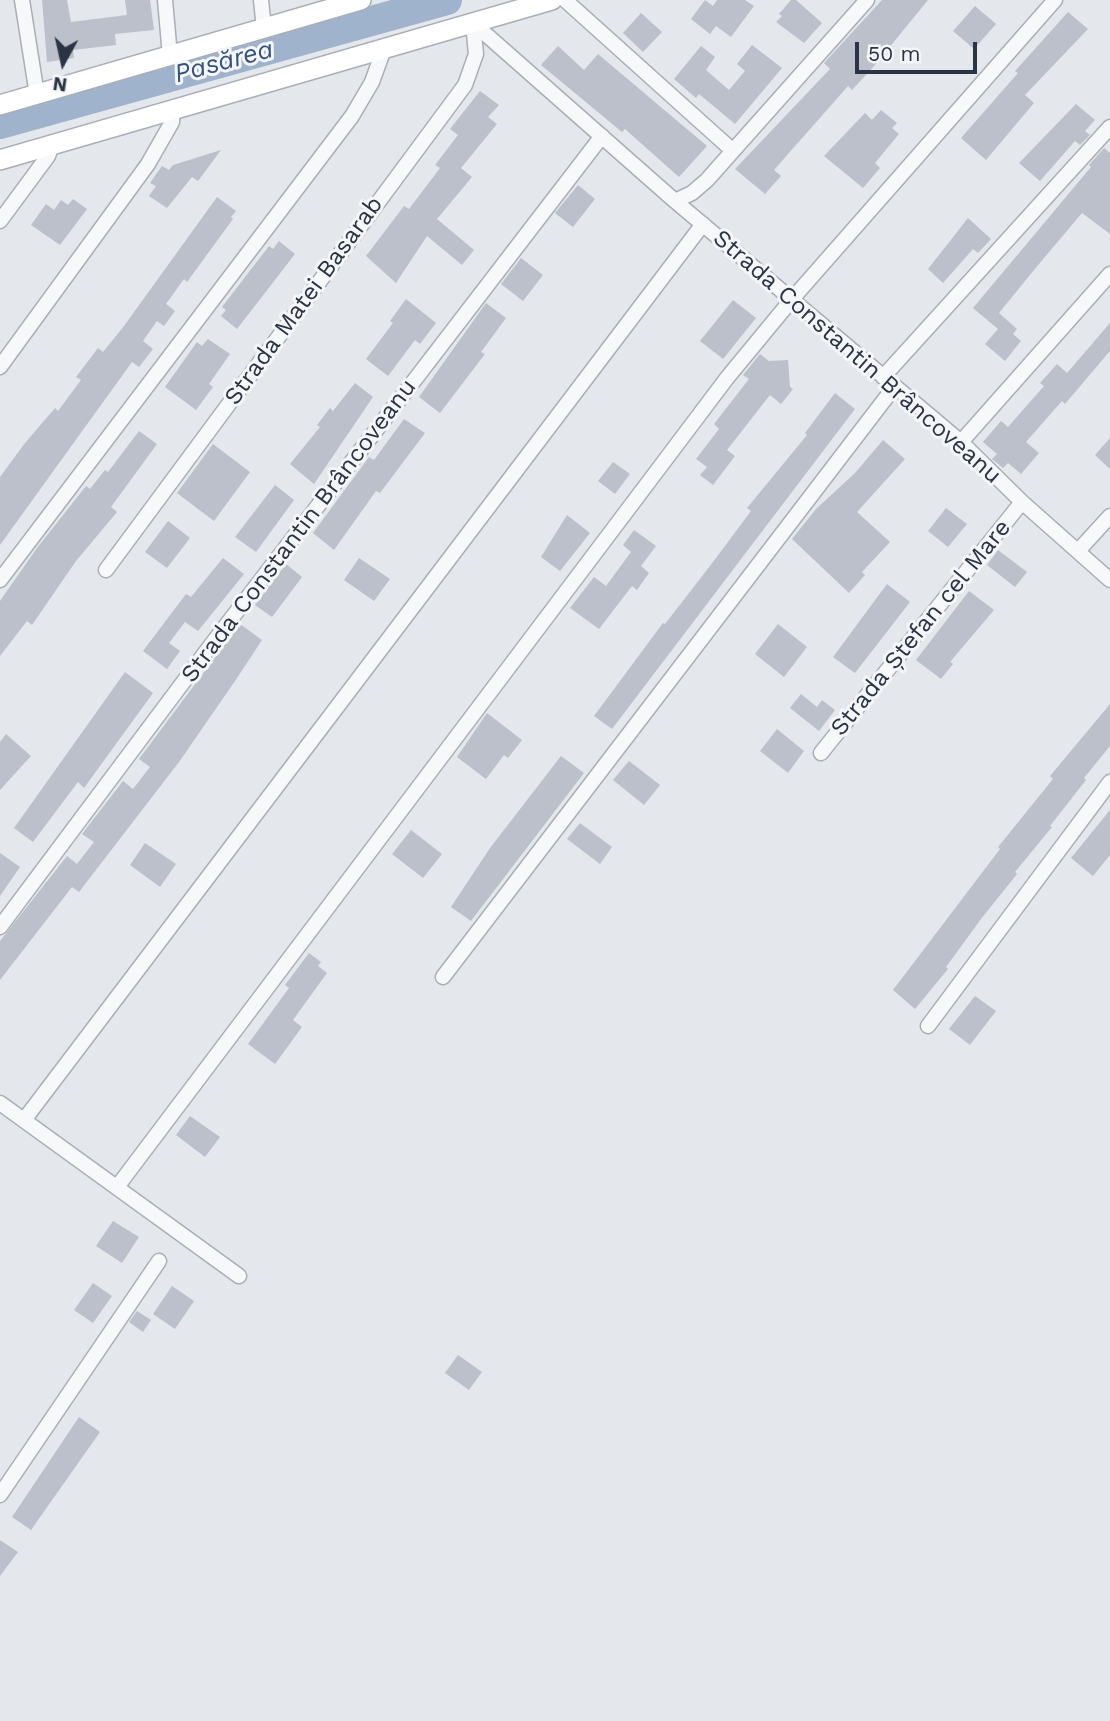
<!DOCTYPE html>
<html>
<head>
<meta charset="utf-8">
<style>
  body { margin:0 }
  #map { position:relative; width:1110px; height:1721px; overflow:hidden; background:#e4e7ec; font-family:"Work Sans",sans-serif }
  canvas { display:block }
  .north { position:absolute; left:28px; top:28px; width:70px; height:70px; -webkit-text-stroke:5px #f4f6f9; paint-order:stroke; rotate:188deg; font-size:19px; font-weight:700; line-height:28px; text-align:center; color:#2b3445 }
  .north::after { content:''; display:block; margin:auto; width:24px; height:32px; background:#2b3445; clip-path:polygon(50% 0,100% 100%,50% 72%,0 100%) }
  .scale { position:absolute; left:855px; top:42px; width:122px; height:32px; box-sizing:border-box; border:4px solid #2b3445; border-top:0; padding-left:9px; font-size:21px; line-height:24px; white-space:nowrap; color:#2b3445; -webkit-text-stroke:5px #f4f6f9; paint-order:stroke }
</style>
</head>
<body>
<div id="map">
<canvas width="1110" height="1721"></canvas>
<div class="north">N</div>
<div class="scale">50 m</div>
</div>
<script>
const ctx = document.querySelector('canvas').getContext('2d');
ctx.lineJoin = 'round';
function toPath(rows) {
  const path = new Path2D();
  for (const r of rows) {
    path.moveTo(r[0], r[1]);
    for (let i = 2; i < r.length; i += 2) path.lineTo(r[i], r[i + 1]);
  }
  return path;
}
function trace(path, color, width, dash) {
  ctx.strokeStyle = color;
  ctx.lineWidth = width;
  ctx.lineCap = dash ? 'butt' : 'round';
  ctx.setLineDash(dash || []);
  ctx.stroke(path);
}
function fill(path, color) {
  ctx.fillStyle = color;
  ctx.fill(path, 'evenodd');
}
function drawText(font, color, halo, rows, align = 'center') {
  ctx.font = font + ' "Work Sans",sans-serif';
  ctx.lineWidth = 6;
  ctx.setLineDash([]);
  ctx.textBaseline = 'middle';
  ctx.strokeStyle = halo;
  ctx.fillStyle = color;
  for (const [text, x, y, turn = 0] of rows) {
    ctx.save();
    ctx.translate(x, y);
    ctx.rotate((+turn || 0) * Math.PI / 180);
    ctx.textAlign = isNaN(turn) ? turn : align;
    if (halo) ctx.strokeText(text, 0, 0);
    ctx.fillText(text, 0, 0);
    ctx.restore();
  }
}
trace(toPath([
  [0,124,447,0]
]), '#9fb4cc', 30);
fill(toPath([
  [42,0,67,0,71,22,127,15,125,0,150,0,154,30,115,34,116,45,73,50,74,58,47,62],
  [705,0,713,6,717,0,745,0,754,6,731,37,716,26,710,34,691,19],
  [791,0,796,0,822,23,804,43,776,22,782,16,779,14],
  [882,0,928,0,875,65,852,90,848,86,774,170,781,176,765,194,735,169,830,69,824,63],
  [975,6,996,24,974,49,953,31],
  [1068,12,1088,29,1025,95,1034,103,986,160,961,138,1018,73,1015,71],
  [641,13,662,32,643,52,623,33],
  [752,45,782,68,735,124,699,94,696,98,674,79,701,46,715,57,706,70,729,90,745,71,737,64],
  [558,46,584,70,598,54,707,146,679,177,625,129,622,132,541,65],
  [480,91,499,105,488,117,497,124,461,168,472,177,437,219,474,250,462,265,427,236,396,283,366,256,404,206,409,209,440,168,435,165,458,135,450,129],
  [1076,104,1095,120,1085,131,1090,135,1080,145,1075,141,1040,181,1019,163],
  [881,110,897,123,892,128,899,134,875,163,880,168,863,188,824,156,865,113,872,120],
  [1104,148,1110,153,1110,234,1082,213,1034,270,999,313,1017,329,1013,334,1021,341,1005,361,985,344,998,329,973,308,1091,167,1089,165],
  [221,150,198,181,192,177,167,208,149,196,156,186,150,183,162,166,169,170,173,165],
  [578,185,595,199,573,227,555,213],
  [217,197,236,211,231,217,233,219,187,282,184,279,166,304,175,311,164,326,157,321,143,341,153,349,139,367,132,362,0,545,0,477,25,443,55,408,58,411,81,380,76,377,98,348,103,352,124,326],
  [73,199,87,209,60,245,31,225,46,204,54,210,61,200,68,205],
  [968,218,991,239,978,253,973,249,943,283,928,269],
  [279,241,295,254,237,329,221,316,226,310,222,307,269,246,273,249],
  [521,258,543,275,523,301,501,284],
  [406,299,436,323,420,344,415,340,388,376,366,359,393,323,390,321],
  [733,300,756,318,723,359,700,341],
  [486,303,506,318,481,352,485,354,440,413,419,397],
  [1110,323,1110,351,1065,404,1062,401,1026,442,1039,453,1021,474,1008,463,1003,468,992,459,997,454,983,442,1001,421,1008,427,1044,386,1040,383,1057,364,1067,373],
  [208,339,230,354,209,384,213,387,196,410,165,387,197,342,202,346],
  [760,354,769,361,788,360,790,387,793,389,781,404,770,395,727,450,735,456,713,485,700,475,707,467,696,459,719,429,714,424,749,379,743,375],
  [355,383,373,397,314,484,290,464,320,427,317,425,330,408,333,411],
  [835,393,855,409,612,729,594,716,663,623,665,624,713,562,751,511,747,508,807,435,805,433],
  [404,419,425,433,380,493,376,491,334,550,313,533,369,457,374,460],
  [139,431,157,444,111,507,117,512,76,561,32,625,27,621,0,656,0,601,37,548,86,486,90,489,105,470,108,472],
  [1110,438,1110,469,1095,455],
  [883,440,905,459,857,512,890,542,862,572,865,575,849,593,792,539,816,509,855,473],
  [213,444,250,472,214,521,177,493],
  [613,462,630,474,615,494,598,481],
  [275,485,294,500,256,552,235,537],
  [946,508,967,524,948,547,928,531],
  [567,515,590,533,560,571,541,557],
  [168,521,190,538,167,568,145,552],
  [634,530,656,546,641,566,649,573,637,590,632,586,599,629,570,608,594,577,606,586,631,552,623,545],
  [998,550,1027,572,1015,587,987,565],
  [223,558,244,574,198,631,185,622,169,643,180,651,167,669,143,651,186,594,191,597],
  [359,558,390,579,374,601,344,580],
  [286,564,302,577,272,617,255,605],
  [887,584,910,602,855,673,833,657],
  [969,591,994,610,950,662,953,664,941,679,916,660],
  [240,624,262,640,235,681,179,762,79,892,72,887,0,980,0,941,67,856,77,864,94,842,82,834,123,781,133,789,150,767,139,759],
  [778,624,807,647,784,677,755,654],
  [125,672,153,693,84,788,78,782,33,842,14,828],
  [801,694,817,707,822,700,835,710,819,731,790,708],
  [1110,704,1110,746,1084,778,1086,780,1050,826,1052,827,1015,872,1017,874,981,919,946,967,948,969,915,1009,893,990,1000,849,998,847,1053,779,1050,776],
  [487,713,522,740,508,758,504,755,486,779,457,757],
  [777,729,804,751,788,773,760,751],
  [6,734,31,756,0,790,0,742],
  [561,756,584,773,471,921,451,907,490,848],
  [629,761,660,785,644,805,613,780],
  [1110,810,1110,855,1093,876,1071,858],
  [580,823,612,847,600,864,567,839],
  [411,830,442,854,423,878,392,854],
  [145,843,176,864,160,887,130,865],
  [0,853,20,867,0,896],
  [309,953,321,962,318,966,327,973,293,1020,302,1027,275,1064,248,1044,289,988,285,985],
  [975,996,996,1011,970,1045,949,1029],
  [190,1116,220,1137,205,1157,176,1135],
  [113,1221,139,1237,122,1263,96,1246],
  [93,1283,112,1296,93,1323,74,1310],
  [172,1286,194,1301,175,1329,153,1314],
  [137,1311,151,1320,143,1332,129,1322],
  [458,1355,482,1372,469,1390,445,1373],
  [79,1417,100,1432,31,1530,12,1517],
  [0,1540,18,1552,0,1576]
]), '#bbc0ca');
const street = toPath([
  [22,0,37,95],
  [165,0,170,56],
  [261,0,264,29],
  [565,0,732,150],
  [473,23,675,201,961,442,1022,502,1110,580],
  [675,201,692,193,707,180,867,0],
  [0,221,48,156,53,143],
  [0,367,148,164,172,122,173,109],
  [883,377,1110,127],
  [961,442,1110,274],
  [1078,551,1110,516],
  [106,570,465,85,476,54,473,23],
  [0,580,352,116,372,82,384,49],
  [821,753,1022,502],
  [0,927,211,645,602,136],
  [443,977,895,386],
  [928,1026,1110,782],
  [0,1103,239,1276],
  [24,1120,703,224],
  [117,1187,727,378,793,298,1055,0],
  [0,1495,159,1261]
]);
const secondary = toPath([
  [0,105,361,0],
  [0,160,552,0]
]);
trace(street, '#a9aeb7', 17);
trace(secondary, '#a9aeb7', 22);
trace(street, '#f7f8fa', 14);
trace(secondary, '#fff', 19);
drawText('24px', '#2b3445', '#f4f6f9', [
  ["Strada Matei Basarab",304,301,-54],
  ["Strada Constantin Brâncoveanu",857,357,41],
  ["Strada Constantin Brâncoveanu",299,531,-53],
  ["Strada Ștefan cel Mare",921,628,-51]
]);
drawText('italic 26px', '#34527a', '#f4f6f9', [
  ["Pasărea",224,62,-15]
]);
</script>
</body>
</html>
